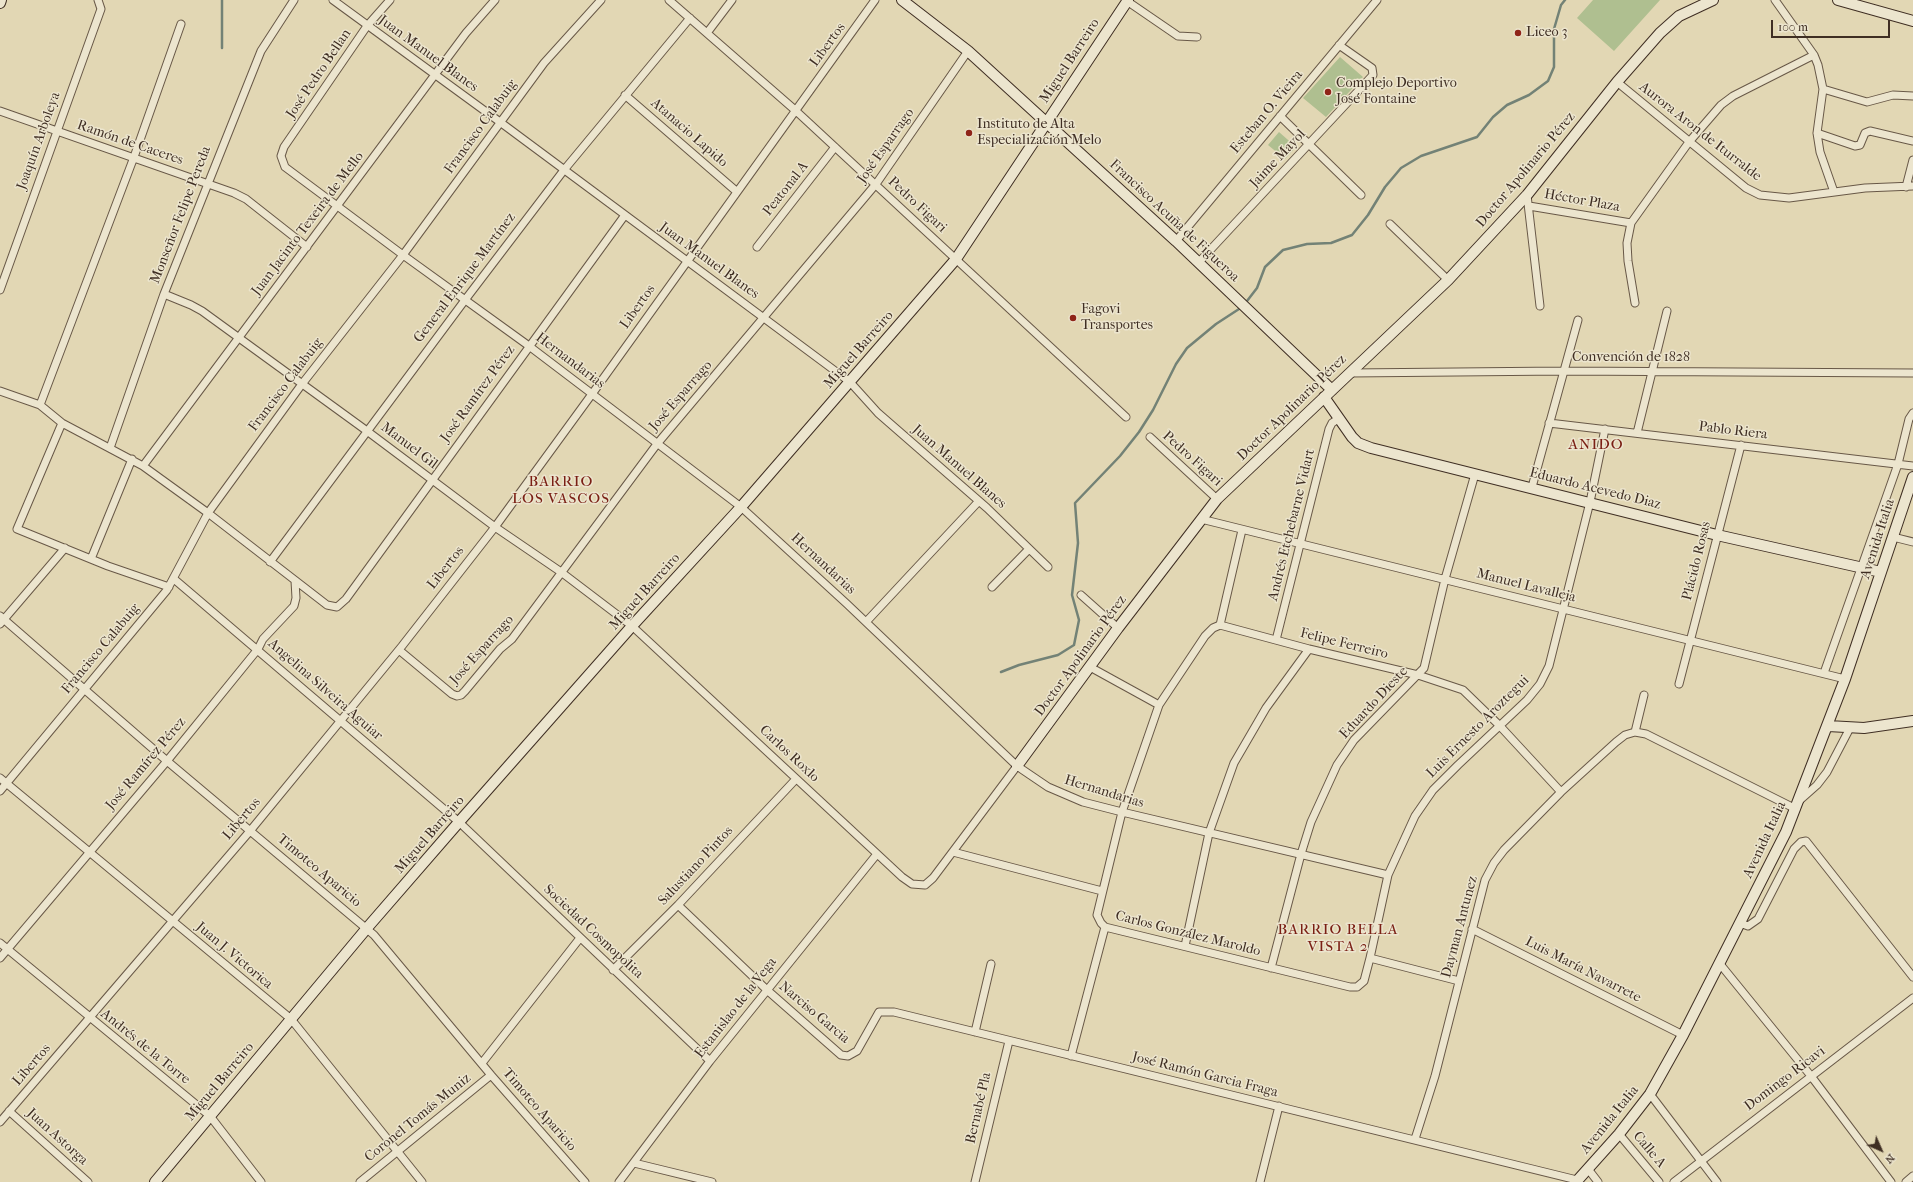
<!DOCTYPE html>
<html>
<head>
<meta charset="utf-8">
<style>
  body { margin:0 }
  #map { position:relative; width:1913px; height:1182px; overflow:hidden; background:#e2d7b4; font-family:"IM FELL French Canon",serif }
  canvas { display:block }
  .north { position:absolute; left:1861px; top:1130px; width:40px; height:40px; -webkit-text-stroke:3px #ece5ce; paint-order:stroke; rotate:135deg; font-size:11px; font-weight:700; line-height:16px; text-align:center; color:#3f2e23 }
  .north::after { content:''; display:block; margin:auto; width:14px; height:18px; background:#3f2e23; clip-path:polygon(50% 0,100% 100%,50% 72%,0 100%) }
  .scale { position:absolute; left:1771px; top:20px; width:119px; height:18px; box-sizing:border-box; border:2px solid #3f2e23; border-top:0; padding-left:5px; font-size:12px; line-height:14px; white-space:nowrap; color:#3f2e23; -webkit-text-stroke:3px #ece5ce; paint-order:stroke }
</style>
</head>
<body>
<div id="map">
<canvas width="1913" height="1182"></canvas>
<div class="north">N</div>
<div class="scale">100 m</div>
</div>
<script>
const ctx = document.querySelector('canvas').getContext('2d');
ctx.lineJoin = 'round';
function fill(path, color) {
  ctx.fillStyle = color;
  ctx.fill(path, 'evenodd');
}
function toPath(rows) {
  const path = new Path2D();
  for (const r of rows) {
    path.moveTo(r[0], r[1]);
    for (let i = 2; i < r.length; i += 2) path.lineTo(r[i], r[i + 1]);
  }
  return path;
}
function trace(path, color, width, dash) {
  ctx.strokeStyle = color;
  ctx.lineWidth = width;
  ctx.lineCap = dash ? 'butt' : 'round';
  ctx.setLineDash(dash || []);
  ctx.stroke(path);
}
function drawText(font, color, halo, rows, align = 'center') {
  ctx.font = font + ' "IM FELL French Canon",serif';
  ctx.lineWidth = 3;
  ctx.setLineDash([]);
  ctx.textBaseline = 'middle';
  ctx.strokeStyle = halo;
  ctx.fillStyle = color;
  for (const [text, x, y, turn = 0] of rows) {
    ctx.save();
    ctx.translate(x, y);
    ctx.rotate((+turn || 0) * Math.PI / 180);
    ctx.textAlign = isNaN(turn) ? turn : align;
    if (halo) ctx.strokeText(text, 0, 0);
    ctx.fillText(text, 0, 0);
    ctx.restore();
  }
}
fill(toPath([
  [1593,0,1660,0,1614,51,1577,18],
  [1340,57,1363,77,1326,117,1303,98],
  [1279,132,1296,147,1285,159,1268,145]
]), '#afbf90');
trace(toPath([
  [222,0,222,48],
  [1247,301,1257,288,1265,267,1283,250,1307,244,1331,243,1352,235,1368,215,1385,187,1401,168,1421,156,1477,137,1493,117,1507,105,1529,95,1548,81,1554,67,1554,29,1561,5,1565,0],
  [1001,672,1019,665,1058,655,1074,645,1079,620,1072,595,1078,543,1075,503,1120,456,1139,432,1153,410,1176,364,1187,348,1216,324,1239,309]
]), '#738276', 2.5);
const street = toPath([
  [333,0,500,122,850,382,878,413,987,508,1048,567],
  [390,0,367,26,284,147,281,156,285,167,403,255,529,346,741,507,847,604,1017,766,1048,787,1083,802,1122,812,1388,875],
  [669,0,795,110,1126,417],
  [1775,0,1814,55,1818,65,1823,89,1817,133,1820,152,1834,192],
  [1127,1,1178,36,1197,37],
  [707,33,732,0],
  [1617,82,1746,188,1760,195,1789,198,1865,188,1913,186],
  [1823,89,1867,102,1893,95,1913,96],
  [625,95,736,191],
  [0,111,234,193,246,199,307,247],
  [1280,116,1361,195],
  [1817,133,1855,146,1860,145,1865,133,1870,131,1913,141],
  [1906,187,1913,160],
  [1527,195,1540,306],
  [1529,206,1631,223],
  [1390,224,1448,280],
  [1176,241,1377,0],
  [757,247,835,147],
  [1199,262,1373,75,1372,68,1339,45],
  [0,290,101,9,98,0],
  [164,294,191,305,202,311,367,431,495,527,561,572,632,626,902,877,912,884,925,885,933,878,1017,766],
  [1635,303,1628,261,1627,243,1631,223,1689,142,1721,105,1733,96,1814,55],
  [1350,373,1563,371,1913,373],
  [0,391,40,405,62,423,143,466,208,513,327,605,337,607,346,599,625,215],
  [40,405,134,157,181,24],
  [62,423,17,529,108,566,169,587],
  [1549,423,1913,466],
  [1637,433,1667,311],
  [1150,437,1217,499],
  [110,448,164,294,261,51,294,0],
  [143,466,466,33,495,0],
  [1532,487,1578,320],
  [1201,519,1845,679],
  [1893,537,1913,542],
  [91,559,132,459],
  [270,562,465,300,564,170,690,18],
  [174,579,459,822,710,1061],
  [992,587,1029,549],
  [1081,595,1118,628],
  [0,616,167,761,374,935,491,1075,585,1182],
  [866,622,979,501],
  [0,624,65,548],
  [1220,625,1213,628,1205,636,1159,705,1122,812,1097,915,1101,923,1105,927,1350,987,1357,987,1364,981,1370,958,1388,875,1415,816,1433,790,1458,765,1527,700,1540,684,1549,666,1590,502,1605,429],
  [1220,625,1309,649,1418,675,1463,690,1499,725,1561,792],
  [1220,625,1242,530],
  [1276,640,1329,429,1332,423,1338,419],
  [399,650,452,694,457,696,461,695,465,691,500,649,512,639,657,444,876,184,968,51],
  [1090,667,1159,705],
  [1824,673,1898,464,1909,419,1913,413],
  [1679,684,1741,445],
  [1635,732,1644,695],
  [0,778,291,1019,422,1182],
  [0,791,167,590,208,513,302,384,403,255,544,63,601,0],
  [1799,801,1817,785,1827,772,1850,728],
  [953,852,1102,891],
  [678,905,767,990,841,1055,848,1056,857,1051,879,1012,894,1012,1577,1180],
  [1740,923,1748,926,1758,919,1794,849,1801,842,1806,841,1913,977],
  [1472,929,1683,1035],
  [0,943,210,1116,261,1182],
  [1185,946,1209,833,1234,763,1266,708,1309,649],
  [0,958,167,761,258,649,263,639,294,606,296,598,295,581],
  [1370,958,1459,981],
  [1720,964,1811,1076,1891,1182],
  [1271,968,1301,854,1311,822,1337,765,1354,740,1424,668,1445,579,1475,474],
  [613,970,678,905,796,779],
  [975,1032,991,964],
  [1071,1056,1105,927],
  [482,1063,580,938],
  [1650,1094,1717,1182],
  [9,1111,88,1182],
  [0,1122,250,831,402,646,495,527,592,394,875,0],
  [1619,1134,1659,1182],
  [1415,1139,1435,1076,1485,880,1494,863,1504,850,1561,792,1616,742,1625,735,1635,732,1646,734,1796,809],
  [634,1163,712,1182],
  [1588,1169,1598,1182],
  [360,1182,491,1075],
  [619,1182,710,1061,877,854],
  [975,1182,1009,1041],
  [1260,1182,1279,1106],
  [1674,1182,1913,998],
  [1906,1182,1913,1176]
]);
const secondary = toPath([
  [902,0,968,51,1176,241,1332,390],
  [1838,0,1913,21],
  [0,3,1,0],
  [1324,397,1352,437,1358,443,1371,448,1717,535,1881,572],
  [1828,726,1864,728,1913,721],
  [1017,766,1118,628,1217,499,1448,280,1527,195,1617,82,1660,33,1679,16,1713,0],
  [155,1182,367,928,459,822,632,626,741,507,956,259,1128,0],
  [1576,1182,1619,1134,1650,1094,1683,1035,1786,832,1845,679,1913,477]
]);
trace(street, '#685847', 9);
trace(secondary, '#3f2e23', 12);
trace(street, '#ece5ce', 7);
trace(secondary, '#ece5ce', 10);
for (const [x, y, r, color] of [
  [1518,33,4,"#8f2418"],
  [1328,92,4,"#8f2418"],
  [969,133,4,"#8f2418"],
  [1073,318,4,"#8f2418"]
]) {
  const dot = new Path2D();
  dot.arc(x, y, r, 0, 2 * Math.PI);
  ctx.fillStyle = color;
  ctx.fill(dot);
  trace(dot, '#ece5ce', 1.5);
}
drawText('14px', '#3f2e23', '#ece5ce', [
  ["Liceo 3",1526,33],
  ["Complejo Deportivo",1336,84],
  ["José Fontaine",1336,100],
  ["Instituto de Alta",977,125],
  ["Especialización Melo",977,141],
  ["Fagovi",1081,310],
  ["Transportes",1081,326]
], 'left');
drawText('14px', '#3f2e23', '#ece5ce', [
  ["Libertos",828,45,-54],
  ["Juan Manuel Blanes",428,54,36],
  ["Miguel Barreiro",1070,61,-57],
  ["José Pedro Bellan",319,74,-56],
  ["Esteban O. Vieira",1267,112,-50],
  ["Francisco Calabuig",481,127,-54],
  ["Aurora Aron de Iturralde",1700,132,38],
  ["Atanacio Lapido",689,133,41],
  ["Joaquín Arboleya",39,141,-70],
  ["Ramón de Caceres",130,143,19],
  ["José Esparrago",886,146,-55],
  ["Jaime Mayol",1278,159,-47],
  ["Doctor Apolinario Pérez",1526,170,-50],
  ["Peatonal A",786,189,-52],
  ["Héctor Plaza",1582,201,10],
  ["Pedro Figari",917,205,43],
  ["Monseñor Felipe Pereda",181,215,-69],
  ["Francisco Acuña de Figueroa",1174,221,43],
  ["Juan Jacinto Texeira de Mello",308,224,-53],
  ["Juan Manuel Blanes",709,261,36],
  ["General Enrique Martínez",465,278,-53],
  ["Libertos",638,307,-55],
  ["Miguel Barreiro",859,350,-49],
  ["Convención de 1828",1631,358],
  ["Hernandarias",570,361,37],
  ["Francisco Calabuig",286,385,-53],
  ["José Ramírez Pérez",478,394,-54],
  ["José Esparrago",681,396,-49],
  ["Doctor Apolinario Pérez",1292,408,-44],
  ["Pablo Riera",1733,431,7],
  ["Manuel Gil",409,446,37],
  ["Pedro Figari",1192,459,42],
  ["Juan Manuel Blanes",959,467,41],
  ["Eduardo Acevedo Diaz",1595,489,14],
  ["Andrés Etchebarne Vidart",1292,525,-76],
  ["Avenida Italia",1878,539,-72],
  ["Plácido Rosas",1697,561,-76],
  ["Hernandarias",823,564,43],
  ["Libertos",446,568,-52],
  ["Manuel Lavalleja",1526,586,14],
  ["Miguel Barreiro",645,592,-48],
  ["Felipe Ferreiro",1344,644,14],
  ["Francisco Calabuig",101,649,-50],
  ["José Esparrago",482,650,-48],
  ["Doctor Apolinario Pérez",1081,656,-54],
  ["Angelina Silveira Aguiar",325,690,41],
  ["Eduardo Dieste",1374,703,-47],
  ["Luis Ernesto Aroztegui",1478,727,-45],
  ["Carlos Roxlo",789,754,43],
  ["José Ramírez Pérez",146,764,-50],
  ["Hernandarias",1104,792,17],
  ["Libertos",242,819,-50],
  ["Miguel Barreiro",430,835,-49],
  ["Avenida Italia",1765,840,-65],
  ["Salustiano Pintos",696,866,-47],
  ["Timoteo Aparicio",319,871,40],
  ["Dayman Antunez",1460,927,-75],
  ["Sociedad Cosmopolita",593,932,43],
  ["Carlos González Maroldo",1188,934,14],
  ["Juan J. Victorica",234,956,40],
  ["Luis María Navarrete",1583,970,27],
  ["Estanislao de la Vega",736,1008,-52],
  ["Narciso Garcia",814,1013,40],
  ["Andrés de la Torre",145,1047,39],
  ["Libertos",32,1065,-49],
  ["José Ramón Garcia Fraga",1205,1075,14],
  ["Domingo Ricavi",1785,1079,-37],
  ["Miguel Barreiro",220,1082,-50],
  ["Bernabé Pla",979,1108,-77],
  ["Timoteo Aparicio",539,1110,49],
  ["Coronel Tomás Muniz",418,1118,-39],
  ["Avenida Italia",1610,1120,-51],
  ["Juan Astorga",57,1137,42],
  ["Calle A",1649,1150,50]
]);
ctx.letterSpacing = '1px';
drawText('15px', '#7a1f14', '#ece5ce', [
  ["ANIDO",1596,445],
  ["BARRIO",561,482],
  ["LOS VASCOS",561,499],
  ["BARRIO BELLA",1338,930],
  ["VISTA 2",1338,947]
]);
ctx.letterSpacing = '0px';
</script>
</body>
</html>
